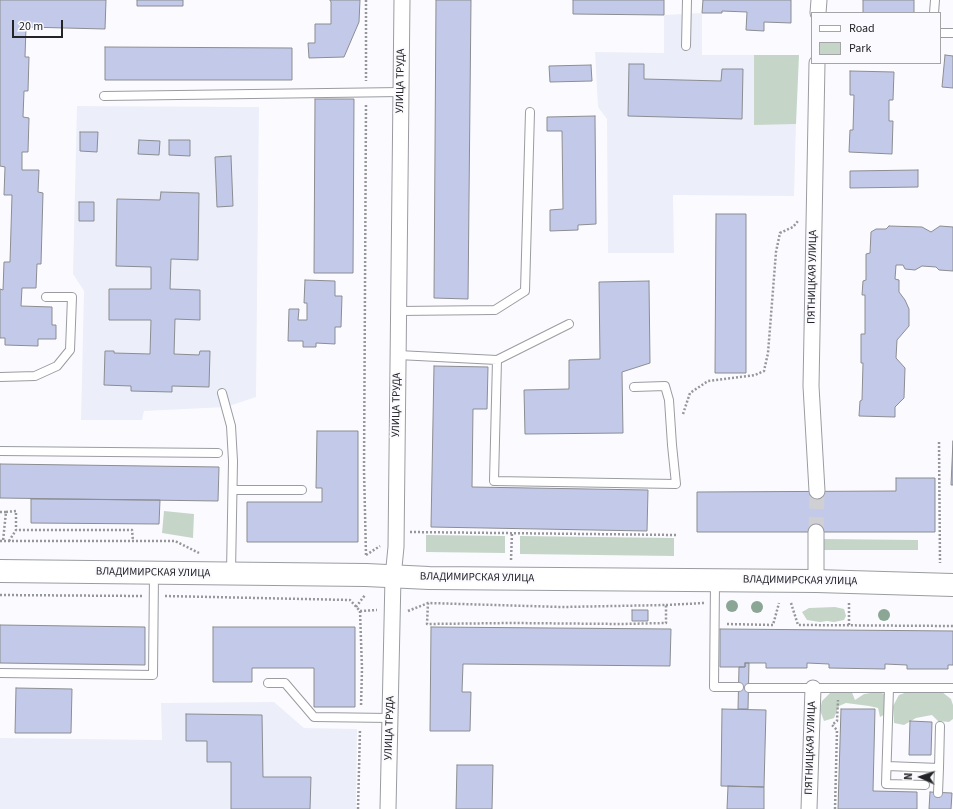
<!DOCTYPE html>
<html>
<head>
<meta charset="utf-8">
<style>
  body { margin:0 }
  #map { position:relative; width:953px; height:809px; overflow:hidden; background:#fbfbff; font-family:"Source Sans 3",sans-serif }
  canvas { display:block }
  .legend { position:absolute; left:811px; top:12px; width:130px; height:52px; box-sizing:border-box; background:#fbfbff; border:1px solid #a5a5a8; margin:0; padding:5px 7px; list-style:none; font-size:12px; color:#232426 }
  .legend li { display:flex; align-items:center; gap:8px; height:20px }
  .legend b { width:20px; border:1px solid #a5a5a8 }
  .north { position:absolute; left:901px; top:757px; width:40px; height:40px; -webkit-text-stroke:3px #fbfbff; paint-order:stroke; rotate:273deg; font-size:11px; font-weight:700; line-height:16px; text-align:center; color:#232426 }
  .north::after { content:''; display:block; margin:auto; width:14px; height:18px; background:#232426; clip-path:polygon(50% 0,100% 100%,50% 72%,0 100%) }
  .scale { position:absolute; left:12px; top:20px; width:51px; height:18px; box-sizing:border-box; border:2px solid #232426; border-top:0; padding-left:5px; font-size:12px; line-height:14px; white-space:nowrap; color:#232426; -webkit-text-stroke:3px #fbfbff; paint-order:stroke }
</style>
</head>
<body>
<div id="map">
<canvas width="953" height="809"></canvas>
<ul class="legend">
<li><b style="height:5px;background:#fff"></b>Road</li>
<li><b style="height:11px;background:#c5d6c8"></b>Park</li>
</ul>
<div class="north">N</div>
<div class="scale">20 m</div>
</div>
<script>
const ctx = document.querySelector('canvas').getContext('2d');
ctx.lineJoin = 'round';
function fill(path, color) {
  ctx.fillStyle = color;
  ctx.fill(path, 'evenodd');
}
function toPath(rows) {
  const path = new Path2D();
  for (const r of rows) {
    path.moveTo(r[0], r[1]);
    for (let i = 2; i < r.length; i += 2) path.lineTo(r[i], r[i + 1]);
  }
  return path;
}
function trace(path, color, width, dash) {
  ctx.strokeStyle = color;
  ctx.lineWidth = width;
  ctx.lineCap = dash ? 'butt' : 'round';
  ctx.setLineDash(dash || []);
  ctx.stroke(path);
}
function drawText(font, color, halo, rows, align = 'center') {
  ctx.font = font + ' "Source Sans 3",sans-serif';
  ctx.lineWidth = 4;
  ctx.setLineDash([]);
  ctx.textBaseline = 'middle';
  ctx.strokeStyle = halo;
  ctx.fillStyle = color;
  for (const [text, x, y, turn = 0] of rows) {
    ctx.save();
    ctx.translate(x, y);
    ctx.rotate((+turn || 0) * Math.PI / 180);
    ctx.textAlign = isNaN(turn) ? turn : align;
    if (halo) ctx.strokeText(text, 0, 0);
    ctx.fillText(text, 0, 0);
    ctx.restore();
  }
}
fill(toPath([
  [702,13,702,55,754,55,754,124,796,124,794,196,673,195,674,253,608,253,607,119,598,107,595,52,664,53,664,15],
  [77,106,259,107,256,397,226,407,144,411,142,420,81,420,84,291,73,274],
  [274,702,304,728,357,729,356,809,0,809,0,738,162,740,161,703]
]), '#eceff9');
fill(toPath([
  [754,55,799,55,796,124,754,125],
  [164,511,194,514,193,538,162,533],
  [426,535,505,536,505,553,426,552],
  [520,536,674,538,674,556,520,554],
  [822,539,918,540,918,550,822,550],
  [835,607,844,609,846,616,844,620,834,622,827,621,820,622,807,620,802,612,809,608],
  [851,690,855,700,864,694,877,692,885,694,887,713,880,717,878,708,869,706,846,703,839,706,834,718,824,721,820,710,822,701,831,692],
  [927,690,942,692,951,699,953,705,953,719,949,722,938,721,932,715,916,718,904,725,894,723,893,706,899,695,910,691]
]), '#c5d6c8');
const building = toPath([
  [0,0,106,0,105,29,26,27,25,57,29,57,28,91,24,91,23,117,29,118,28,152,22,152,22,170,39,170,38,192,43,193,41,264,37,264,36,288,22,288,21,306,52,307,52,325,56,325,56,339,38,339,38,346,5,345,5,338,0,338,0,289,3,290,4,262,10,262,12,195,4,195,5,167,0,166,0,0],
  [137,0,183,0,183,6,137,6,137,0],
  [330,0,360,0,359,22,344,57,309,58,308,43,315,43,315,24,331,24,331,2,330,0],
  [436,0,471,0,468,299,434,298,436,0],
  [573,0,664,0,664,15,573,14,573,0],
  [703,0,791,0,791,23,764,22,764,31,746,30,747,12,722,11,722,13,702,13,703,0],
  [863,0,914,0,914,13,863,13,863,0],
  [105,47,292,48,292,80,105,80,105,47],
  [945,55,953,56,953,88,942,87,945,55],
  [629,64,644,64,644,79,721,81,722,69,743,69,742,119,628,116,629,64],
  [591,65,592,81,550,82,549,66,591,65],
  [850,71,894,72,893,100,889,100,889,121,893,121,892,154,849,152,850,130,853,130,854,95,850,95,850,71],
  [315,99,354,99,353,273,314,273,315,99],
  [595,116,596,224,578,225,578,230,550,231,550,210,563,209,562,131,547,131,547,117,595,116],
  [80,132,98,132,97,152,80,151,80,132],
  [139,140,160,141,159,155,138,154,139,140],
  [169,140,190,140,190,156,169,155,169,140],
  [231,156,233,206,217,207,215,157,231,156],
  [918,170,918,187,850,188,850,171,918,170],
  [161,192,199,193,198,260,171,259,170,289,200,290,200,320,175,319,174,354,199,355,200,351,210,351,209,387,172,386,172,392,131,391,131,386,104,385,105,351,114,351,114,353,150,354,151,320,109,320,109,289,151,289,151,267,116,266,117,199,160,200,161,192],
  [79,202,94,202,94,221,79,221,79,202],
  [716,214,746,214,746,373,715,373,716,214],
  [889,226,922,227,931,232,940,226,953,227,953,271,939,270,936,267,922,266,915,270,905,269,903,265,896,265,895,279,899,280,899,292,905,300,909,309,909,326,897,340,896,358,905,368,904,398,895,407,895,417,859,416,860,401,862,400,863,363,861,363,861,334,865,334,865,295,862,295,863,281,866,280,866,254,870,253,871,232,876,229,886,229,889,226],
  [305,280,335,281,335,296,342,296,341,327,335,327,335,344,316,343,316,347,303,347,303,341,288,341,289,309,299,309,298,320,307,320,307,303,304,303,305,280],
  [649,281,650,363,622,372,623,433,525,434,524,390,569,389,569,360,600,359,599,282,649,281],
  [434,366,488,367,487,409,473,409,472,487,648,490,647,531,431,527,434,366],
  [317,431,358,431,358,542,247,542,247,502,322,502,322,488,316,488,317,431],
  [953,441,953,485,951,485,953,441],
  [0,464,219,467,218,501,0,498,0,464],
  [896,478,935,478,935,532,697,532,697,492,896,491,896,478],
  [31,499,160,500,159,524,31,523,31,499],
  [632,610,648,610,648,621,632,621,632,610],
  [0,625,145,627,145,665,0,663,0,625],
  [213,627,355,627,355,707,314,707,314,668,252,668,252,682,213,682,213,627],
  [431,627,671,629,670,666,463,664,462,692,471,692,470,731,430,731,431,627],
  [720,629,953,631,953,665,948,665,948,669,907,669,907,665,885,664,885,669,829,668,829,664,807,663,807,668,766,668,766,663,745,663,745,667,720,667,720,629],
  [745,663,749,663,748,709,738,709,739,667,745,667,745,663],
  [16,688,72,689,71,733,15,733,16,688],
  [722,709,766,710,764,787,721,786,722,709],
  [841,709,875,709,873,791,917,792,917,809,838,809,841,709],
  [186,714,262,715,263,777,311,777,310,809,231,809,231,762,207,762,207,741,186,741,186,714],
  [910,721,932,722,931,755,909,755,910,721],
  [457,765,493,765,492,809,456,809,457,765],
  [728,786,764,787,764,809,727,809,728,786],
  [930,792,952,793,951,809,929,809,930,792]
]);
fill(building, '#c3cae9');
trace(building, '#8b8d92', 1);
trace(toPath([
  [816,532,817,491]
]), '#d0d0d4', 15, [15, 8]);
const service = toPath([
  [934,13,935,0],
  [940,33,953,33],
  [686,46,687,0],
  [104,96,401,92],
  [398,311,495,310,525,291,530,112],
  [398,355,497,360,494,481,676,484,672,445,669,400,665,386,634,387],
  [497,360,569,324],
  [0,377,35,376,57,366,70,350,72,297,46,297],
  [222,393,231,426,233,461,231,572],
  [0,451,218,453],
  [233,490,302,490],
  [715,582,714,687,739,687],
  [0,673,153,675,154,573],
  [268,683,285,683,314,717,390,718],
  [749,688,953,688],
  [889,688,886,784,925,785],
  [887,766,939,768,938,793],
  [939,768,940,726]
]);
const minor = toPath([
  [818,13,819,0],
  [817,491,811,386,817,63],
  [816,581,816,532],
  [388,809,393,577,396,547,402,0],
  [809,809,813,688]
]);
const secondary = toPath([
  [0,571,366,575,429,578,816,581,953,585]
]);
trace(service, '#9a9ca1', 10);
trace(minor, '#9a9ca1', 17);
trace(secondary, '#9a9ca1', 24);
trace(toPath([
  [366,0,366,81],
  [683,414,690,393,708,381,755,375,764,371,768,353,776,252,780,233,793,227,798,221],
  [939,442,940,563],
  [0,512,6,512,3,541],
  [6,512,16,511,16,530,132,530,133,541],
  [410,532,676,535],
  [0,541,175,541,199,553],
  [9,541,16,530],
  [366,555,364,470,366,104],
  [366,555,380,546],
  [511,560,512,533],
  [0,595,142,596],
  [165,596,350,600,360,611,377,610],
  [791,603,798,625,953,626],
  [666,605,704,603],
  [356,607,365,595],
  [360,611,362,669,361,706],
  [408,611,428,603,562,607,666,605,666,623,622,624,512,623,427,624,428,603],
  [727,624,773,625,779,603],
  [849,625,849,601],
  [358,809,360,729],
  [835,809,837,730,832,725,837,721,838,700]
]), '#96979a', 2.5, [2, 2]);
trace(service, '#fff', 8);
trace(minor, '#fff', 15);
trace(secondary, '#fff', 22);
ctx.fillStyle = '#8ca695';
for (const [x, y] of [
  [732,606],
  [757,607],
  [884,615]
]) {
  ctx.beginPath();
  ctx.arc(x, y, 6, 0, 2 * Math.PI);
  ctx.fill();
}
drawText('11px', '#232426', '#fbfbff', [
  ["УЛИЦА ТРУДА",401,81,-89],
  ["ПЯТНИЦКАЯ УЛИЦА",813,277,-89],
  ["УЛИЦА ТРУДА",397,405,-89],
  ["ВЛАДИМИРСКАЯ УЛИЦА",153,573,1],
  ["ВЛАДИМИРСКАЯ УЛИЦА",477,578,1],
  ["ВЛАДИМИРСКАЯ УЛИЦА",800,581,1],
  ["УЛИЦА ТРУДА",390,728,-88],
  ["ПЯТНИЦКАЯ УЛИЦА",811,748,-88]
]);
</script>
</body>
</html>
